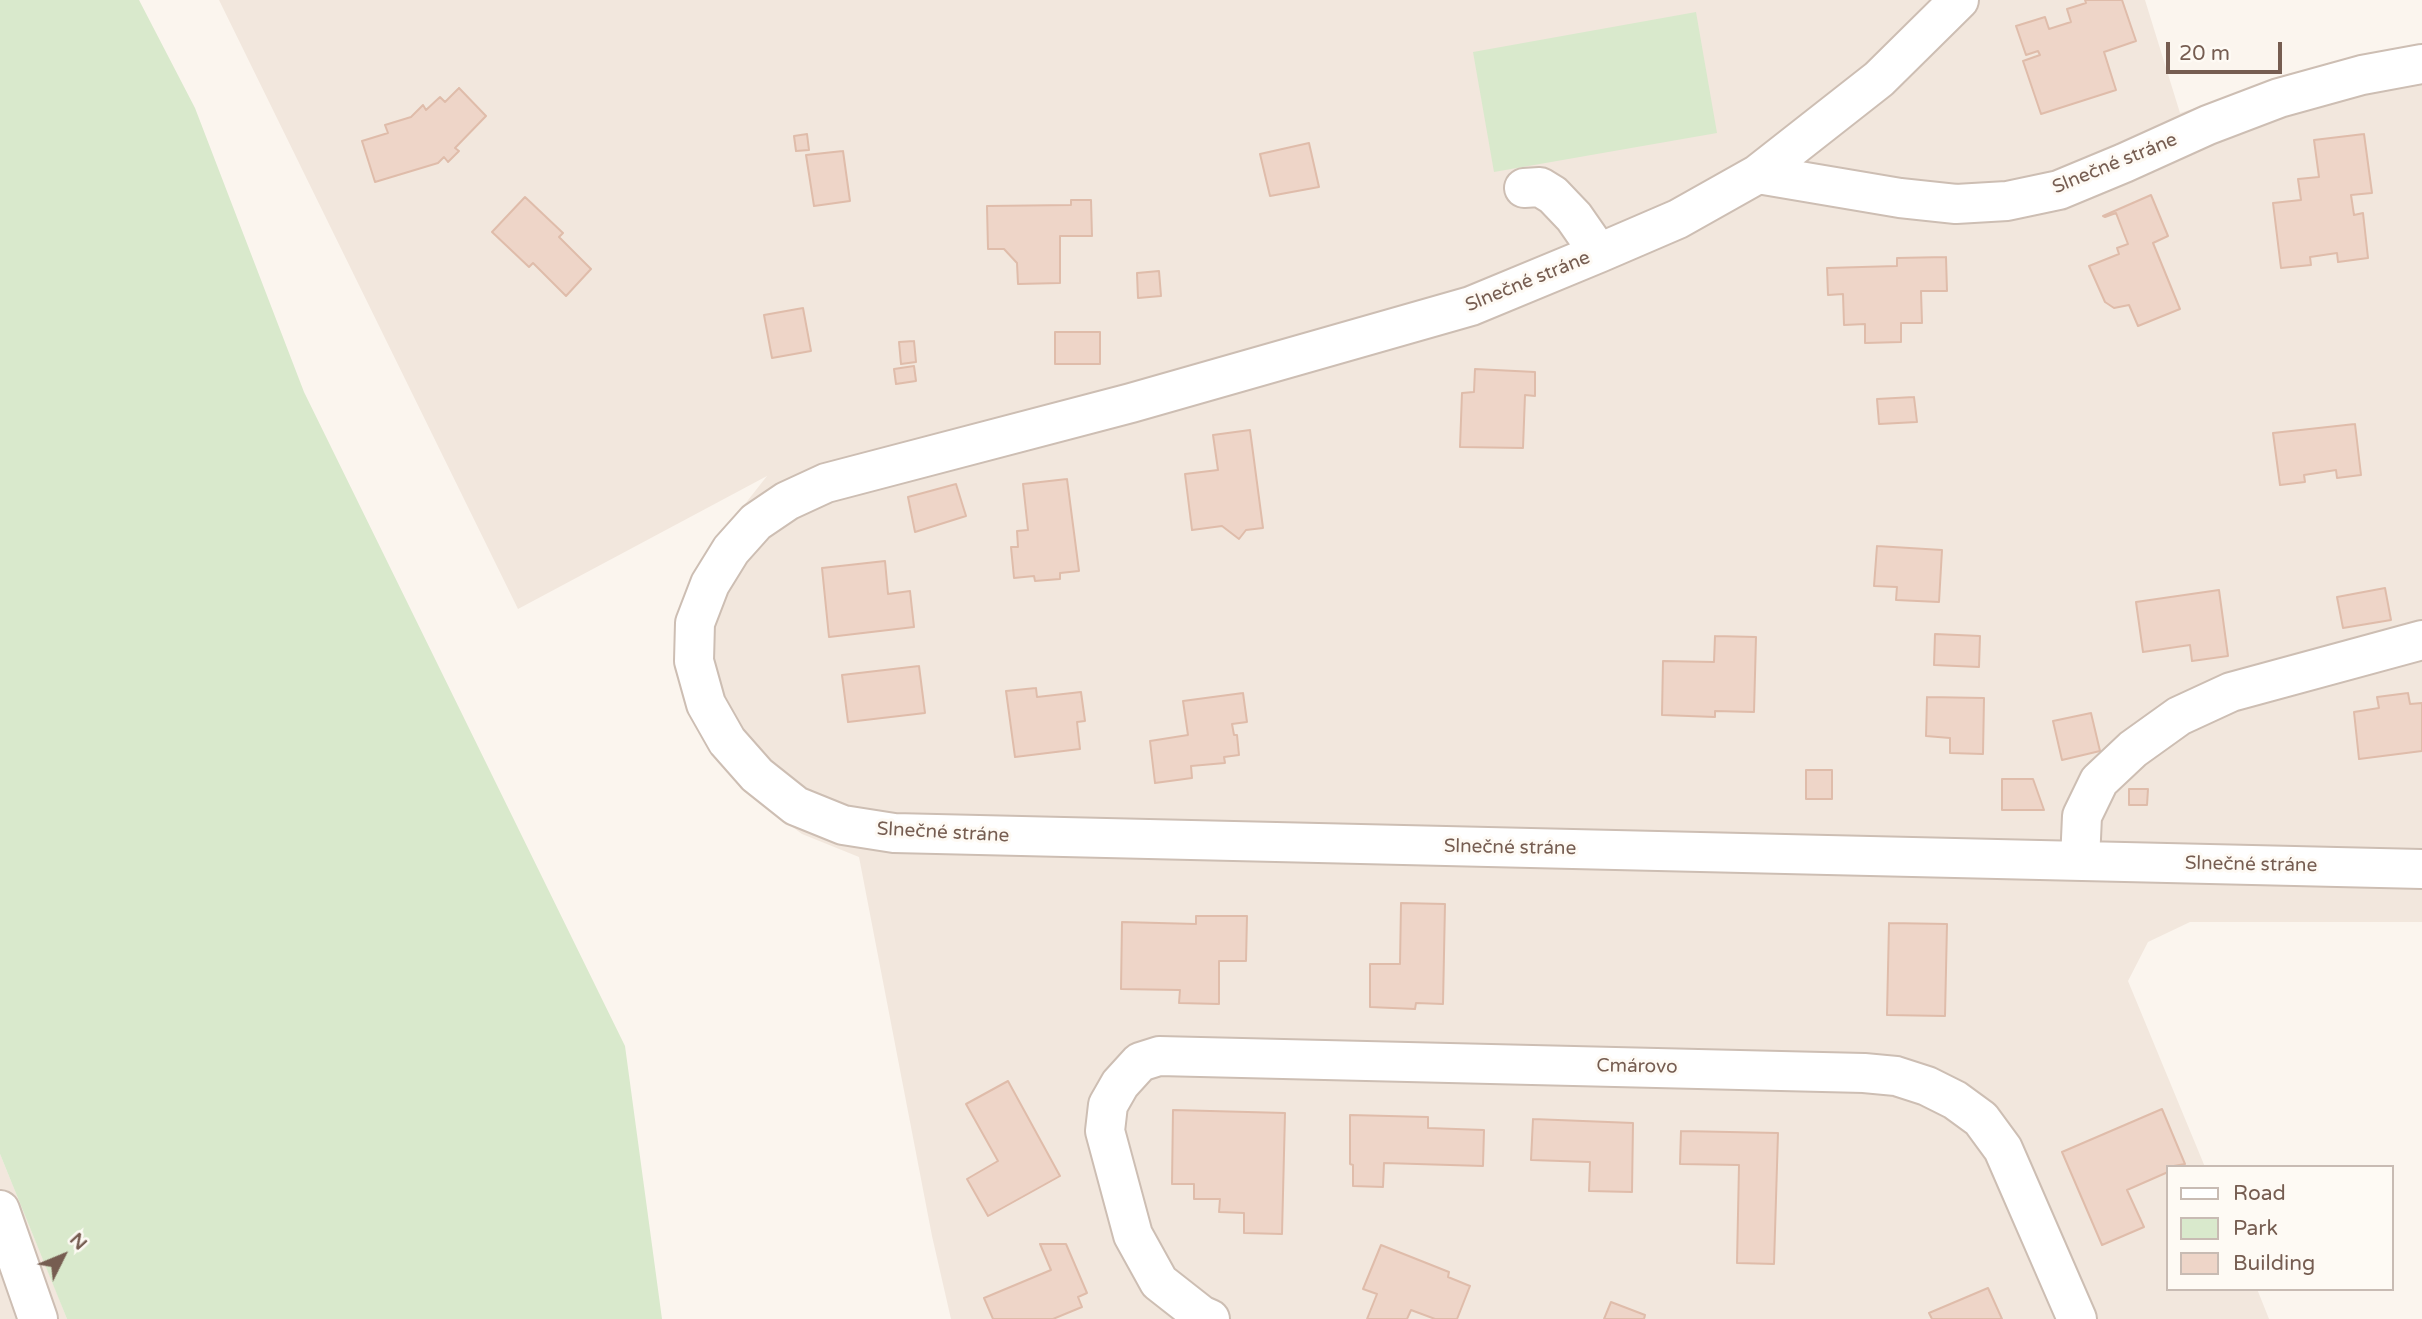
<!DOCTYPE html>
<html>
<head>
<meta charset="utf-8">
<style>
  body { margin:0 }
  #map { position:relative; width:2422px; height:1319px; overflow:hidden; background:#fbf5ee; font-family:"Varela Round",sans-serif }
  canvas { display:block }
  .legend { position:absolute; left:2166px; top:1165px; width:228px; height:126px; box-sizing:border-box; background:#fefaf4; border:2px solid #c8bbb3; margin:0; padding:9px 12px; list-style:none; font-size:21px; color:#765d51 }
  .legend li { display:flex; align-items:center; gap:14px; height:35px }
  .legend b { width:35px; border:2px solid #c8bbb3 }
  .north { position:absolute; left:28px; top:1221px; width:70px; height:70px; -webkit-text-stroke:5px #fefaf4; paint-order:stroke; rotate:47deg; font-size:19px; font-weight:700; line-height:28px; text-align:center; color:#765d51 }
  .north::after { content:''; display:block; margin:auto; width:24px; height:32px; background:#765d51; clip-path:polygon(50% 0,100% 100%,50% 72%,0 100%) }
  .scale { position:absolute; left:2166px; top:42px; width:116px; height:32px; box-sizing:border-box; border:4px solid #765d51; border-top:0; padding-left:9px; font-size:21px; line-height:24px; white-space:nowrap; color:#765d51; -webkit-text-stroke:5px #fefaf4; paint-order:stroke }
</style>
</head>
<body>
<div id="map">
<canvas width="2422" height="1319"></canvas>
<ul class="legend">
<li><b style="height:9px;background:#fff"></b>Road</li>
<li><b style="height:19px;background:#d9e9cc"></b>Park</li>
<li><b style="height:19px;background:#eed5c8"></b>Building</li>
</ul>
<div class="north">N</div>
<div class="scale">20 m</div>
</div>
<script>
const ctx = document.querySelector('canvas').getContext('2d');
ctx.lineJoin = 'round';
function fill(path, color) {
  ctx.fillStyle = color;
  ctx.fill(path, 'evenodd');
}
function toPath(rows) {
  const path = new Path2D();
  for (const r of rows) {
    path.moveTo(r[0], r[1]);
    for (let i = 2; i < r.length; i += 2) path.lineTo(r[i], r[i + 1]);
  }
  return path;
}
function trace(path, color, width, dash) {
  ctx.strokeStyle = color;
  ctx.lineWidth = width;
  ctx.lineCap = dash ? 'butt' : 'round';
  ctx.setLineDash(dash || []);
  ctx.stroke(path);
}
function drawText(font, color, halo, rows, align = 'center') {
  ctx.font = font + ' "Varela Round",sans-serif';
  ctx.lineWidth = 6;
  ctx.setLineDash([]);
  ctx.textBaseline = 'middle';
  ctx.strokeStyle = halo;
  ctx.fillStyle = color;
  for (const [text, x, y, turn = 0] of rows) {
    ctx.save();
    ctx.translate(x, y);
    ctx.rotate((+turn || 0) * Math.PI / 180);
    ctx.textAlign = isNaN(turn) ? turn : align;
    if (halo) ctx.strokeText(text, 0, 0);
    ctx.fillText(text, 0, 0);
    ctx.restore();
  }
}
fill(toPath([
  [219,0,2145,0,2180,113,2357,55,2422,47,2422,922,2190,922,2148,942,2128,981,2205,1167,2168,1167,2168,1289,2257,1289,2269,1319,951,1319,932,1236,859,857,802,834,741,789,698,730,674,668,679,610,708,551,767,476,518,609],
  [0,1154,58,1296,67,1319,0,1319]
]), '#f2e7dd');
fill(toPath([
  [0,0,139,0,195,108,304,392,625,1046,662,1319,67,1319,0,1154],
  [1696,12,1717,133,1494,172,1473,52]
]), '#d9e9cc');
const building = toPath([
  [2085,0,2122,0,2136,41,2104,52,2116,90,2041,114,2023,61,2040,55,2038,51,2026,55,2016,26,2045,17,2049,29,2071,22,2067,9,2086,3,2085,0],
  [459,88,486,116,455,148,459,151,448,162,444,157,438,163,375,182,362,141,388,133,385,125,411,117,423,105,426,110,440,97,445,102,459,88],
  [807,134,809,150,796,151,794,136,807,134],
  [2364,134,2372,193,2351,195,2354,215,2363,213,2368,258,2338,262,2337,253,2310,257,2311,265,2281,268,2273,203,2301,200,2298,179,2319,177,2314,140,2364,134],
  [1309,143,1319,187,1270,196,1260,154,1309,143],
  [843,151,850,201,814,206,806,155,843,151],
  [2151,195,2168,236,2153,243,2180,309,2138,326,2129,305,2114,308,2105,302,2089,266,2119,254,2117,248,2128,244,2116,213,2105,217,2103,216,2151,195],
  [525,197,563,233,559,237,591,269,566,296,533,263,529,267,492,232,525,197],
  [1071,200,1091,200,1092,236,1060,236,1060,283,1018,284,1017,263,1004,249,988,249,987,206,1071,205,1071,200],
  [1946,257,1947,291,1921,291,1922,323,1901,323,1901,342,1865,343,1865,324,1844,325,1843,294,1828,295,1827,268,1897,266,1897,258,1946,257],
  [1159,271,1161,296,1138,298,1137,273,1159,271],
  [803,308,811,351,772,358,764,315,803,308],
  [1055,332,1100,332,1100,364,1055,364,1055,332],
  [914,341,916,362,901,364,899,342,914,341],
  [914,366,916,381,896,384,894,369,914,366],
  [1475,369,1535,372,1535,396,1525,395,1523,448,1460,447,1462,393,1474,392,1475,369],
  [1914,397,1917,422,1879,424,1877,399,1914,397],
  [2355,424,2361,475,2337,478,2336,470,2304,475,2305,482,2280,485,2273,433,2355,424],
  [1250,430,1263,528,1246,530,1239,539,1222,526,1192,530,1185,474,1218,470,1213,435,1250,430],
  [1067,479,1079,571,1060,573,1060,579,1035,581,1034,576,1014,578,1011,547,1018,547,1017,531,1028,530,1023,484,1067,479],
  [956,484,966,516,915,532,908,497,956,484],
  [1877,546,1942,550,1939,602,1896,600,1897,587,1874,586,1877,546],
  [885,561,888,594,910,591,914,627,829,637,822,568,885,561],
  [2385,588,2391,620,2343,628,2337,597,2385,588],
  [2219,590,2228,656,2192,661,2190,645,2143,652,2136,602,2219,590],
  [1935,634,1980,636,1979,667,1934,665,1935,634],
  [1715,636,1756,637,1754,712,1715,711,1715,717,1662,715,1663,661,1714,662,1715,636],
  [919,666,925,713,848,722,842,675,919,666],
  [1036,688,1037,697,1081,692,1085,721,1077,722,1080,749,1015,757,1006,691,1036,688],
  [1243,693,1247,722,1232,724,1234,735,1237,735,1239,755,1224,757,1225,763,1191,766,1192,778,1155,783,1150,741,1188,735,1183,701,1243,693],
  [2408,693,2410,704,2422,703,2422,751,2359,759,2354,712,2379,708,2377,697,2408,693],
  [1927,697,1984,698,1983,754,1950,753,1950,738,1926,736,1927,697],
  [2091,713,2100,751,2062,760,2053,721,2091,713],
  [1806,770,1832,770,1832,799,1806,799,1806,770],
  [2002,779,2033,779,2044,810,2002,810,2002,779],
  [2129,789,2148,789,2147,805,2129,805,2129,789],
  [1401,903,1445,904,1443,1004,1416,1003,1415,1009,1370,1007,1370,964,1400,964,1401,903],
  [1196,916,1247,916,1246,961,1219,961,1219,1004,1179,1003,1180,990,1121,989,1122,922,1196,924,1196,916],
  [1889,923,1947,924,1945,1016,1887,1015,1889,923],
  [1008,1081,1060,1176,988,1216,967,1179,998,1161,966,1104,1008,1081],
  [2162,1109,2185,1164,2168,1167,2168,1172,2127,1190,2144,1227,2102,1245,2062,1152,2162,1109],
  [1173,1110,1285,1113,1282,1234,1244,1233,1244,1213,1219,1212,1220,1199,1194,1199,1194,1184,1172,1184,1173,1110],
  [1350,1115,1428,1117,1428,1128,1484,1130,1483,1166,1384,1163,1383,1187,1353,1186,1353,1165,1350,1164,1350,1115],
  [1533,1119,1633,1123,1632,1192,1589,1191,1590,1162,1531,1160,1533,1119],
  [1681,1131,1778,1133,1774,1264,1737,1263,1739,1165,1680,1164,1681,1131],
  [1040,1244,1066,1244,1087,1293,1078,1297,1082,1307,1053,1319,993,1319,984,1298,1051,1270,1040,1244],
  [1381,1245,1449,1272,1448,1277,1470,1286,1457,1319,1435,1319,1411,1310,1407,1319,1367,1319,1377,1294,1363,1289,1381,1245],
  [1988,1288,2002,1319,1932,1319,1929,1313,1988,1288],
  [1611,1302,1645,1315,1644,1319,1604,1319,1611,1302]
]);
fill(building, '#eed5c8');
trace(building, '#dfbcaa', 2);
const minor = toPath([
  [1959,0,1879,79,1758,174,1678,219,1599,253,1471,306,1131,403,826,483,787,501,756,522,731,550,710,584,695,623,694,661,706,704,727,741,757,775,796,806,843,825,894,833,2422,869],
  [1758,174,1900,198,1956,204,2007,201,2059,190,2124,163,2208,125,2279,98,2362,75,2422,64],
  [1524,188,1540,187,1553,195,1574,217,1599,253],
  [2080,861,2082,816,2099,781,2133,749,2179,716,2231,692,2422,640],
  [0,1210,38,1319],
  [1210,1319,1201,1315,1159,1282,1133,1235,1105,1131,1108,1105,1120,1084,1140,1062,1159,1056,1864,1073,1896,1076,1927,1086,1955,1100,1981,1119,2003,1149,2077,1319]
]);
trace(minor, '#cdbeb3', 42);
trace(minor, '#fff', 38);
drawText('19px', '#765d51', '#fefaf4', [
  ["Slnečné stráne",2115,164,-22],
  ["Slnečné stráne",1528,282,-22],
  ["Slnečné stráne",943,833,3],
  ["Slnečné stráne",1510,848,1],
  ["Slnečné stráne",2251,865,1],
  ["Cmárovo",1637,1067,1]
]);
</script>
</body>
</html>
